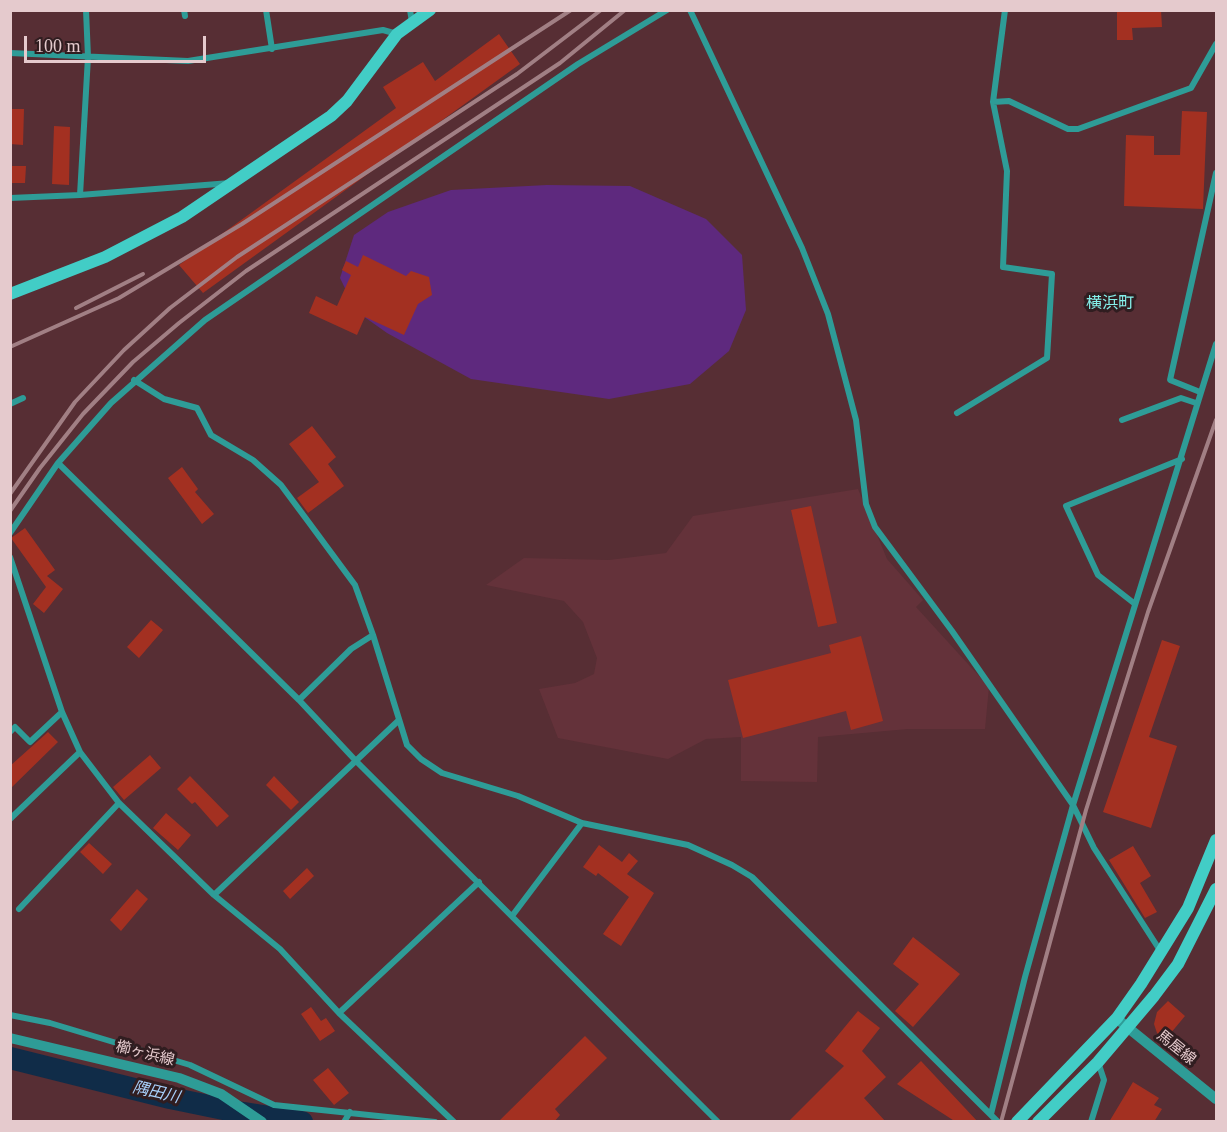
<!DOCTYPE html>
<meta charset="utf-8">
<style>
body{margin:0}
#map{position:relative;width:1227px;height:1132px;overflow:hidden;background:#572e34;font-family:"Times New Roman",serif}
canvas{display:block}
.frame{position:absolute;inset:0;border:12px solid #e5cacd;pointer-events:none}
.scale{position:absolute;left:24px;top:36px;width:182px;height:27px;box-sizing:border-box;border:3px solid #e5cacd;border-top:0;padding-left:8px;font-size:18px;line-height:21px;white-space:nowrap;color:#e5cacd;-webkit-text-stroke:4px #301d20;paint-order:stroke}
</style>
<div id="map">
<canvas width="1227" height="1132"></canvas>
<div class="frame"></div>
<div class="scale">100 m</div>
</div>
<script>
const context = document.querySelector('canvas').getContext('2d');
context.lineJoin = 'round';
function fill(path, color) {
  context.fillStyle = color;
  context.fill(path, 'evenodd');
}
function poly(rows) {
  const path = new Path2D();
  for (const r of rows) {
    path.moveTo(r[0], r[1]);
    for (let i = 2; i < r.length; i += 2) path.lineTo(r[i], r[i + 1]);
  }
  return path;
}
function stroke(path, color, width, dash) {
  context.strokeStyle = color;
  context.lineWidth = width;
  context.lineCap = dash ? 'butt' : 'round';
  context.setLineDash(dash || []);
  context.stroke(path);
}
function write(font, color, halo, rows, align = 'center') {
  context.font = font + ' "Times New Roman","Noto Sans JP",serif';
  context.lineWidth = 6;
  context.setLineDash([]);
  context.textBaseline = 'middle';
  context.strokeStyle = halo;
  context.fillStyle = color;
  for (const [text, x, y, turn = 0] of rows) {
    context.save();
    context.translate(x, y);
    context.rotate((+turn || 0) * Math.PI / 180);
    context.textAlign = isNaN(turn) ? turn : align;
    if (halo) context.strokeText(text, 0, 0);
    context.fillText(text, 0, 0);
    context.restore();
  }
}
fill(poly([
 [858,489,887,559,923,600,916,607,989,687,985,729,908,729,818,737,817,782,741,781,741,737,706,739,668,759,558,738,539,689,575,683,594,674,597,658,583,622,564,601,486,585,524,558,609,560,666,553,693,516]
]), '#64323a');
fill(poly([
 [547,185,630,186,706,219,742,255,746,310,729,351,690,384,609,399,471,379,387,333,356,311,340,278,354,235,388,212,451,190]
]), '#5e297e');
stroke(poly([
 [10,1058,170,1098,238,1112,302,1122]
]), '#102c48', 22);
fill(poly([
 [1117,10,1161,10,1162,27,1132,28,1133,40,1117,40],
 [499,34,520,64,203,293,179,265,396,108,383,87,423,62,435,81],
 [10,109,24,109,23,145,10,144],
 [1182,111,1207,112,1203,209,1124,206,1126,135,1154,136,1154,155,1180,155],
 [54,126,70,127,69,185,52,184],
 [10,166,26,166,25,183,10,183],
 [363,255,406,276,411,271,429,277,432,295,418,304,404,335,365,317,357,335,309,313,316,296,337,306,351,275,342,270,346,261,358,267],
 [312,426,336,457,328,464,344,486,308,513,297,498,319,482,289,444],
 [182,467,198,489,195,492,214,514,202,524,168,478],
 [811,506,837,623,818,627,791,510],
 [25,528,55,570,47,576,63,589,44,613,33,604,46,587,11,538],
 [151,620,163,630,139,658,127,647],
 [861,636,883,721,851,730,846,711,743,738,728,680,831,653,829,645],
 [1162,640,1180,646,1149,737,1177,746,1151,828,1103,812],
 [48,732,58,742,10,789,10,766],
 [150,755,161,768,124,800,113,787],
 [190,776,229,816,217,827,195,802,192,804,177,789],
 [274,776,299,802,291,810,266,785],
 [166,813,191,835,178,850,153,828],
 [89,843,112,864,103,874,80,852],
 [599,845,622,862,629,853,638,861,627,874,654,893,621,946,603,934,629,897,598,873,596,876,583,867],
 [1133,846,1151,876,1140,883,1157,912,1145,918,1109,860],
 [307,868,314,876,290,899,283,891],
 [137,889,148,899,121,931,110,920],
 [913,937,960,974,913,1027,895,1011,919,984,893,964],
 [1168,1001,1185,1016,1165,1040,1157,1033,1154,1024,1157,1012],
 [311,1007,321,1021,326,1018,335,1031,320,1041,301,1014],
 [858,1011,880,1028,862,1051,886,1077,864,1098,886,1122,788,1122,844,1066,825,1051],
 [585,1036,607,1058,555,1109,560,1115,554,1122,498,1122],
 [921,1061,978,1122,956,1122,897,1084],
 [328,1068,349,1093,334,1105,313,1080],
 [1133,1082,1159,1098,1154,1105,1162,1109,1154,1122,1109,1122]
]), '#a33021');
stroke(poly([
 [184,10,185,16],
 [266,10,272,49],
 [410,10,412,22],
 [690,10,802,248,828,314,856,420,866,504,875,527,952,631,1073,805,1094,848,1161,952],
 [1005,10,993,102,1009,101,1068,129,1078,129,1191,88,1216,44],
 [10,53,188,61,383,30,397,34],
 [80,195,88,57,86,10],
 [10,198,80,195,230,183],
 [134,380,164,399,197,408,211,435,253,460,281,485,310,524,355,585,373,635,407,745,421,759,442,773,518,796,582,823,688,845,732,865,752,877,998,1122],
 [1200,392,1170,380,1216,173],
 [10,404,23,398],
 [957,413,1047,358,1052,274,1003,267,1007,171,993,102],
 [1122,420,1181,398,1196,403],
 [58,463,299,700,356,761,718,1122],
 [10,533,58,463,111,403,205,320,578,64,667,10],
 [10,557,62,712,80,752,119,803,214,895,280,949,339,1013,454,1122],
 [1135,604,1098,575,1066,506,1182,459],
 [299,700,351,649,373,635],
 [10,732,15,727,30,742,62,712],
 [10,819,80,752],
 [214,895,399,720],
 [19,909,119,803],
 [512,916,582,823],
 [339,1013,479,882],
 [10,1015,50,1023,190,1065,274,1105,435,1122],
 [991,1114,1025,977,1073,805,1216,344],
 [344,1122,350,1112],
 [1091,1122,1104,1080,1098,1062]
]), '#2e9c97', 6);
stroke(poly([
 [1121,1022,1216,1099],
 [10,1038,179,1078,221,1094,262,1122]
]), '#2e9c97', 10);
stroke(poly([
 [10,294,105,257,182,217,331,116,347,101,397,34,430,10],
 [1017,1122,1117,1018,1141,984,1188,908,1216,840],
 [1038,1122,1098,1062,1154,996,1178,964,1216,889]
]), '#42cdc6', 12);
stroke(poly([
 [76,308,143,274],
 [10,347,119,298,242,224,571,10],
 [10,494,75,402,124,350,170,308,237,257,517,74,601,10],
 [10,511,40,468,83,414,133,362,179,323,246,271,560,63,625,10],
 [1001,1122,1086,810,1148,612,1216,420]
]), '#a17f84', 4);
write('15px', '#e5cacd', '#301d20', [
 ["馬屋線",1176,1048,39],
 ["櫛ヶ浜線",145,1054,14]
]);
write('16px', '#85f0ea', '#301d20', [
 ["横浜町",1110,304]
]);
write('italic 16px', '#a7cffa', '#301d20', [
 ["隅田川",156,1093,13]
]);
</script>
